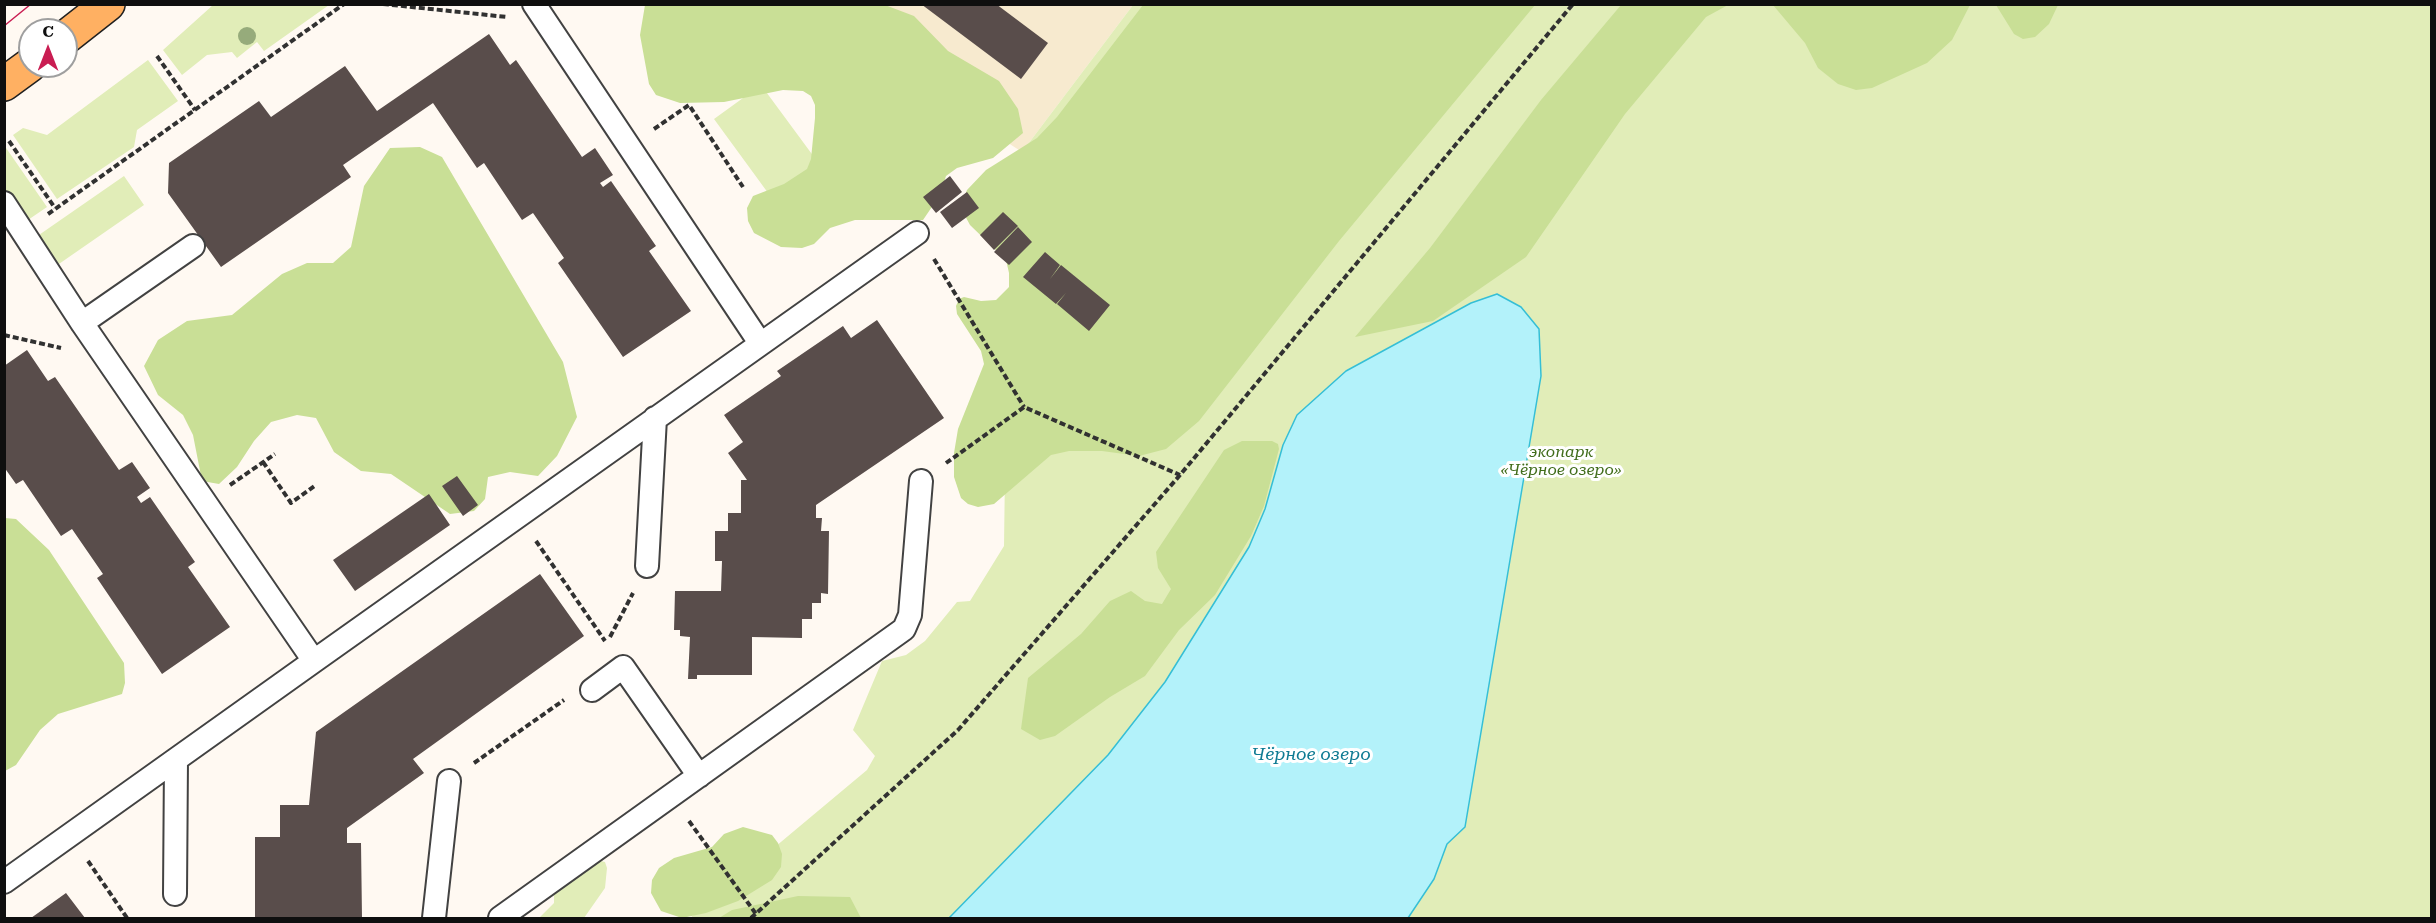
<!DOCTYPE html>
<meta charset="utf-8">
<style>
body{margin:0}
#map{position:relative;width:2436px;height:923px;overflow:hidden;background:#fff9f2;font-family:"Roboto Serif",serif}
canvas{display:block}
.frame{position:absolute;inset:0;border:6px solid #0f0f0f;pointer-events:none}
.north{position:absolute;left:18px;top:18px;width:60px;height:60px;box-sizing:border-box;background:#fff;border:2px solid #9f9f9f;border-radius:50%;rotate:0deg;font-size:16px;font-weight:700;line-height:24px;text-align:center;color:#0f0f0f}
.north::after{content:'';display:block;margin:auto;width:21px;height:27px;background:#c91d52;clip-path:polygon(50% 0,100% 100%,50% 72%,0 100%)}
</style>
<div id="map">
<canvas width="2436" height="923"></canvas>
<div class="frame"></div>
<div class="north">С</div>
</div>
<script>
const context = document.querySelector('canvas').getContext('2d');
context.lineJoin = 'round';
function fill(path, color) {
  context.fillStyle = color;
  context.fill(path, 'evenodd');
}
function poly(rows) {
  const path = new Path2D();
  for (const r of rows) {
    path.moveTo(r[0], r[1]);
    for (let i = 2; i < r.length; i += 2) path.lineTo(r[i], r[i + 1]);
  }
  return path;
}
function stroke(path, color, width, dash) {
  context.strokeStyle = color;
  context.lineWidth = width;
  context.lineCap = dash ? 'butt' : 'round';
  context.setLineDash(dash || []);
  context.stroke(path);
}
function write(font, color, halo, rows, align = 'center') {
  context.font = font + ' "Roboto Serif",serif';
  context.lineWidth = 6;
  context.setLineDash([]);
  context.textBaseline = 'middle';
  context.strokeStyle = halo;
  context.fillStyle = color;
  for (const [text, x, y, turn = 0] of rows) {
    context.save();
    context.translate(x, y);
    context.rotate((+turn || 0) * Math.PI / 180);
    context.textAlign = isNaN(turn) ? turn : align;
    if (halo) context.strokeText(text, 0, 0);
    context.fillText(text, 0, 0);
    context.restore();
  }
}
fill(poly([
 [797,5,1133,5,1022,152]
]), '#f7eacf');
fill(poly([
 [213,5,213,4,329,5,264,51,257,42,237,58,232,52,207,55,182,75,163,50],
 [1133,5,2431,5,2431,918,690,918,867,770,875,756,853,730,882,661,906,655,925,641,957,602,970,601,1004,546,1007,321,1022,152],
 [148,60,178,101,137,130,134,147,57,199,13,135,23,128,47,135],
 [761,85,845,199,798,234,714,119],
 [4,145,47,207,25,222,5,190],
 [124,176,144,205,56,266,36,237],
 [597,860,605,862,607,868,605,888,584,918,539,918,554,903,554,891]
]), '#e1edb8');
fill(poly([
 [645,5,885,5,914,16,948,51,999,81,1018,109,1023,133,993,158,957,168,946,176,940,195,923,220,855,220,830,228,814,244,802,248,781,247,754,233,748,221,747,208,753,196,784,184,807,169,811,159,815,118,815,105,811,96,803,91,783,90,724,102,680,103,656,95,649,84,640,35],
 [1143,5,1535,5,1339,241,1199,421,1166,449,1139,456,1102,451,1069,451,1051,455,994,504,978,507,968,504,961,498,954,477,954,453,958,429,984,364,981,351,957,314,956,306,959,299,964,297,981,301,996,300,1009,287,1009,273,1006,260,970,225,963,212,963,200,967,190,986,170,1037,138,1057,117],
 [1621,5,1728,5,1706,17,1625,114,1526,257,1433,321,1355,337,1430,248,1541,100],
 [1773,5,1970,5,1952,40,1927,63,1872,88,1856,90,1838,84,1818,68,1805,43],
 [1996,5,2058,5,2049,24,2035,37,2023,39,2014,34],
 [420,147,442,157,563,362,577,417,557,456,538,476,510,472,488,477,485,499,474,511,450,514,391,474,361,471,334,452,316,418,297,415,271,422,254,441,237,467,219,484,202,481,193,435,183,415,158,395,144,366,158,340,187,321,232,315,282,274,307,263,333,263,351,247,364,186,390,148],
 [1242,441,1272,441,1278,444,1279,449,1264,506,1251,536,1215,595,1179,630,1145,676,1110,697,1055,736,1040,740,1021,729,1028,678,1081,634,1110,601,1131,591,1145,601,1162,604,1171,589,1158,568,1156,552,1224,450],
 [5,518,16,519,49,550,124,663,125,683,122,694,58,714,40,730,16,765,5,771],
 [743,827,772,835,778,843,782,854,781,867,772,880,738,901,706,913,682,918,661,911,651,893,652,880,659,868,674,858,712,847,724,834],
 [798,896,850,897,861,918,719,918,732,910]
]), '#c9df96');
const water = poly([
 [1497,294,1521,307,1539,329,1541,376,1465,827,1447,844,1434,879,1408,918,949,918,1108,755,1165,682,1249,547,1265,509,1283,445,1297,415,1346,371,1471,303,1497,294]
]);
fill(water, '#b3f2fa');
stroke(water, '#35bfd6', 1.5);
fill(poly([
 [921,4,996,4,1048,43,1021,79],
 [489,34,510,65,516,60,582,157,595,148,613,175,600,183,603,187,611,181,656,246,649,251,691,311,623,357,558,263,564,258,533,213,522,220,484,163,477,168,433,103,343,165,351,177,221,267,168,193,169,163,259,101,271,117,345,66,377,111],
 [950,176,962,192,936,213,923,197],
 [967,192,979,208,952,228,940,212],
 [1003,212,1018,226,994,250,980,235],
 [1018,227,1032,242,1009,265,994,252],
 [1045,252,1060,265,1050,279,1061,265,1110,305,1089,331,1057,304,1066,293,1056,304,1023,277],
 [877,320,944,418,816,505,816,518,822,518,821,531,829,531,828,594,821,593,821,603,812,603,812,619,802,619,802,638,752,637,752,675,697,675,697,679,688,679,690,637,680,636,680,630,674,630,675,591,721,591,722,561,715,561,715,531,728,531,728,513,741,513,741,480,747,480,728,453,743,442,724,415,781,376,777,371,843,326,851,338],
 [27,350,48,381,55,377,119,470,132,462,150,488,137,497,141,503,150,497,195,562,188,567,230,627,162,674,97,578,103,574,72,529,61,536,23,480,16,484,4,467,4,366],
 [457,476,478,505,463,516,442,486],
 [429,494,450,525,355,591,333,560],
 [540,574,584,636,413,759,424,773,347,828,347,843,361,843,362,918,255,918,255,837,280,837,280,805,309,805,316,732],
 [66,893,85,918,31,918]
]), '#594d4b');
const lane = poly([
 [534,4,760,343],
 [4,203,82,323,314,661,917,233],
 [82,323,193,246],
 [647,566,655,418],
 [592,690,623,667,699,776],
 [4,882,314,661],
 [175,894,176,760],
 [434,918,449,781],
 [500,918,904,629,910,615,921,481]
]);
const primary = poly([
 [66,37,108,4],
 [4,84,30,65]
]);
stroke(lane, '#424242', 26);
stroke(primary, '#202020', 36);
stroke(poly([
 [383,4,507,17],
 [157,56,195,110],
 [654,129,689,105,743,187],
 [9,141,55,208],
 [48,214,344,4],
 [934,259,1024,407],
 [4,335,61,348],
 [263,462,291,503,316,485],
 [946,463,1024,407,1180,475],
 [230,485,275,454],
 [536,541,605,641],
 [610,637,633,593],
 [474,763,564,700],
 [689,821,756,914],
 [88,861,127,918],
 [751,918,958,730,1180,475,1573,4]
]), '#313131', 4, [6, 3]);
stroke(lane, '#fff', 22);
stroke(primary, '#ffb062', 33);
stroke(poly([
 [4,26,31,4]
]), '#c91d52', 1.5);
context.fillStyle = '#96ab7b';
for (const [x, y] of [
 [247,36]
]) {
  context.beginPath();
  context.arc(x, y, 9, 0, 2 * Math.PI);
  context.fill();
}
write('italic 16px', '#406c1a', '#fff', [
 ["экопарк",1561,452],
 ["«Чёрное озеро»",1561,470]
]);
write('italic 18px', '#0f7b93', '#fff', [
 ["Чёрное озеро",1311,755]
]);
</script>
